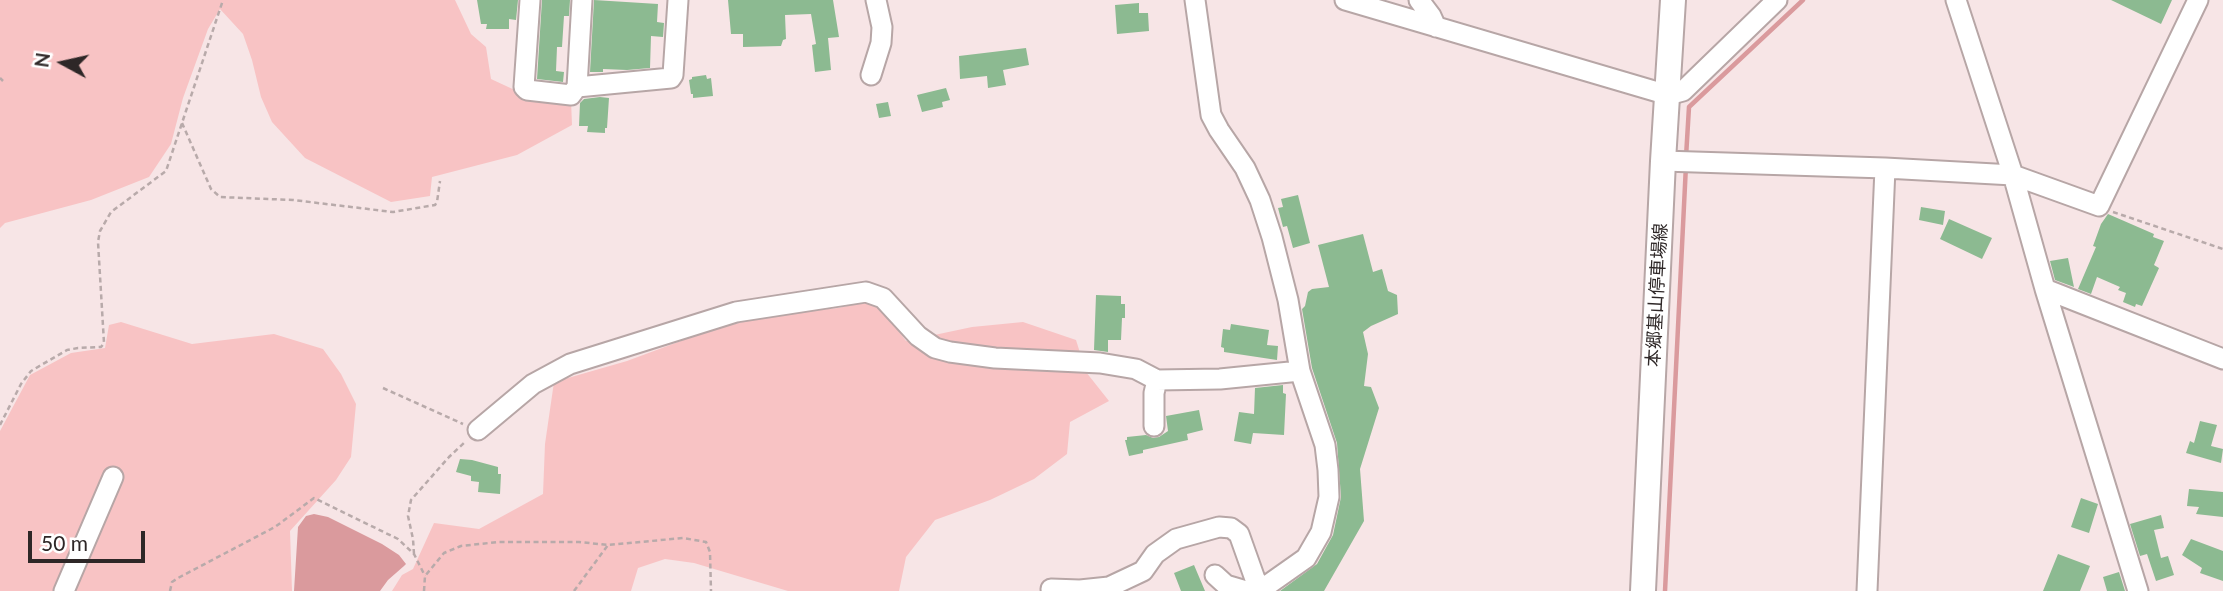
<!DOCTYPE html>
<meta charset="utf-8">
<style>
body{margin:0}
#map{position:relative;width:2223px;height:591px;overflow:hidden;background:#f7e5e6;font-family:Lato,sans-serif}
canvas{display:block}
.north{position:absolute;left:28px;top:28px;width:70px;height:70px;-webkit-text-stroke:5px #fff;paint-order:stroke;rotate:278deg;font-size:19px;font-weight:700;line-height:28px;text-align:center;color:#2e2727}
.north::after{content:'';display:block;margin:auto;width:24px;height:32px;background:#2e2727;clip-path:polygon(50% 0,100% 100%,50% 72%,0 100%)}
.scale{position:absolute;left:28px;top:531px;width:117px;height:32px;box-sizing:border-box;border:4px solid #2e2727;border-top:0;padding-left:9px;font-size:21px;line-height:24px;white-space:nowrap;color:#2e2727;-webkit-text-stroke:5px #fff;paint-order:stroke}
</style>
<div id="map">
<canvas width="2223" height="591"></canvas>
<div class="north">N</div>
<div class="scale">50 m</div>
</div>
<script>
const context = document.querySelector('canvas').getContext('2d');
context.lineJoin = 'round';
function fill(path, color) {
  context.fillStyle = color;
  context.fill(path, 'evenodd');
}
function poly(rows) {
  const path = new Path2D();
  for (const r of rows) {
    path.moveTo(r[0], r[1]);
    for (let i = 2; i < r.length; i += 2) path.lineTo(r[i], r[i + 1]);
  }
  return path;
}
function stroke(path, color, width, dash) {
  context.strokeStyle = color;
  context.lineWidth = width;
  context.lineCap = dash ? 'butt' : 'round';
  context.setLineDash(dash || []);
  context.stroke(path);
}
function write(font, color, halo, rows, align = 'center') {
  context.font = font + ' Lato,"Noto Sans JP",sans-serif';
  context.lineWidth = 5;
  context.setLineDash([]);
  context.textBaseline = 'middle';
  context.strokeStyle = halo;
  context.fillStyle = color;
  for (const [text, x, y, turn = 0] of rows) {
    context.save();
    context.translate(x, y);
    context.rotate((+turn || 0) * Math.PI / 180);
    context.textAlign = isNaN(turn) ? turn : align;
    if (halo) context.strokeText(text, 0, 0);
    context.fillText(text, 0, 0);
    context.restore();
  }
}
fill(poly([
 [0,0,455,0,471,34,486,47,491,79,519,92,571,100,572,125,517,155,432,177,430,196,391,202,305,158,272,122,261,97,252,60,243,34,220,9,208,29,183,98,171,144,149,177,91,200,5,223,0,228],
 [869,301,886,314,906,341,972,327,1023,322,1076,340,1086,372,1109,401,1070,422,1067,454,1034,479,990,500,935,520,906,557,899,591,788,591,694,563,665,559,638,568,631,591,392,591,402,575,413,569,434,523,479,529,543,494,545,444,554,382,627,361,705,332,769,315,838,308],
 [121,322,192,344,274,334,323,349,341,374,356,404,351,457,336,480,290,531,292,591,0,591,0,431,30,375,71,353,105,348,109,325]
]), '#f8c3c4');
fill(poly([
 [314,514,328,517,382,544,399,555,406,564,404,566,388,580,380,591,294,591,298,527,306,516]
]), '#da9a9d');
stroke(poly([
 [1686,157,1689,107,1803,0],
 [1665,591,1686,165]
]), '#da9a9d', 4.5);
fill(poly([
 [477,0,518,0,516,20,509,19,509,29,486,29,487,24,481,24],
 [542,0,570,0,569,16,564,16,562,47,557,47,556,71,564,72,563,82,537,79],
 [594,0,658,4,657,22,664,23,663,37,651,36,650,68,627,70,603,69,603,72,590,72],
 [728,0,833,0,839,37,828,38,831,70,815,72,812,45,816,44,811,14,785,15,786,39,783,40,781,46,743,47,743,34,731,34],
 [2111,0,2172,0,2161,24],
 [1139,3,1139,13,1148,13,1149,31,1117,34,1115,5],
 [1026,48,1029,65,1003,70,1006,85,988,88,987,76,960,79,959,56],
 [706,75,707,79,711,78,713,96,693,98,693,94,691,94,689,80,692,79,692,77],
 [946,88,950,100,942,102,943,107,922,112,917,95],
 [600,97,609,98,607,128,605,128,605,133,587,132,588,126,579,126,580,103,584,99],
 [888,102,891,116,879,118,876,104],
 [1298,195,1310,243,1293,248,1287,226,1283,227,1278,208,1283,207,1281,199],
 [1921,207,1945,211,1943,225,1919,220],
 [2108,214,2154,234,2153,237,2164,241,2154,265,2159,268,2142,306,2136,304,2135,307,2123,302,2126,293,2118,290,2120,287,2097,277,2091,294,2078,289,2096,247,2093,246,2101,224],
 [1949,219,1992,238,1982,259,1940,239],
 [1363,234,1373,272,1382,269,1388,291,1397,295,1398,314,1371,326,1363,332,1368,354,1364,386,1371,387,1379,408,1360,469,1364,521,1324,591,1280,591,1317,564,1333,535,1341,497,1337,443,1312,368,1302,309,1305,306,1308,292,1312,289,1329,287,1318,245],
 [2068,258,2074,287,2055,280,2050,261],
 [1096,295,1121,296,1121,304,1125,304,1125,318,1122,318,1121,340,1108,340,1108,352,1094,350],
 [1231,324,1269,330,1267,345,1278,346,1277,360,1224,352,1224,348,1221,347,1223,329,1230,330],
 [1283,385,1283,393,1286,394,1284,435,1253,433,1251,444,1234,441,1239,412,1254,414,1255,388],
 [1199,410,1203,430,1187,434,1188,440,1143,450,1143,453,1129,456,1125,440,1127,440,1127,437,1146,435,1153,438,1159,437,1168,431,1166,416],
 [2200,421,2217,425,2211,446,2223,449,2221,463,2186,453,2190,441,2194,443],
 [460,459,472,460,498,467,498,474,501,474,500,494,478,492,479,482,471,481,471,476,456,472],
 [2189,489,2223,492,2223,517,2196,514,2199,507,2187,506],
 [2081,498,2098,504,2089,533,2071,527],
 [2161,515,2164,528,2154,530,2161,558,2168,556,2174,575,2156,581,2147,554,2140,556,2130,524],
 [2191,539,2223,551,2223,581,2200,573,2202,568,2182,555],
 [2058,554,2090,566,2080,591,2043,591],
 [1194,565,1205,591,1181,591,1174,573],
 [2119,572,2125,591,2107,591,2103,577]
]), '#8cba91');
const minor = poly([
 [530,0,524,87,527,90,571,95,577,87,671,78,673,75,678,0],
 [1195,0,1211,115,1219,130,1245,168,1260,200,1272,237,1288,300,1300,371,1325,445,1328,470,1329,497,1321,532,1306,558,1262,589,1264,591],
 [1345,0,1668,95,1683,91,1777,0],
 [1419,0,1431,16,1436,27],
 [1956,0,2013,175,2045,289,2138,591],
 [871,75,881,43,882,27,876,0],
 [577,87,582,0],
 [1663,161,1885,168,2013,175,2099,206,2198,0],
 [2045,289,2223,359],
 [1154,426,1154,393,1157,380],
 [478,430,533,384,570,364,736,312,866,292,883,298,918,336,935,348,950,352,995,358,1100,363,1136,369,1157,380,1220,379,1300,371],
 [1215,575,1226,585,1243,590],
 [1051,589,1080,590,1109,587,1143,571,1155,554,1176,539,1219,527,1231,528,1239,534,1255,579,1262,589],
 [64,591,113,477],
 [1867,591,1885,168]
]);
const major = poly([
 [1643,591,1663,161,1673,0]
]);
stroke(minor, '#b7a6a6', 23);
stroke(major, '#b7a6a6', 28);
stroke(poly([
 [0,78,3,81],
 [182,123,211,189,220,197,293,200,393,212,435,205,437,202,440,181],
 [2113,212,2223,249],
 [383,388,463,424],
 [0,425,21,384,31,371,67,350,78,348,101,347,104,343,98,242,100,231,111,212,166,171,223,0],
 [414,554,413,539,408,516,411,500,449,457,466,441],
 [170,591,172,582,178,578,275,527,314,498,398,539,414,554,425,576],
 [424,591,425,576,444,553,461,546,498,542,579,542,608,545,683,538,706,542,710,552,711,591],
 [574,591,608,545]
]), '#b8aaaa', 2.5, [5, 3.5]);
stroke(minor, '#fff', 19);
stroke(major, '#fff', 24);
write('18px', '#2e2727', '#fff', [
 ["本郷基山停車場線",1657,295,-87]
]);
</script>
